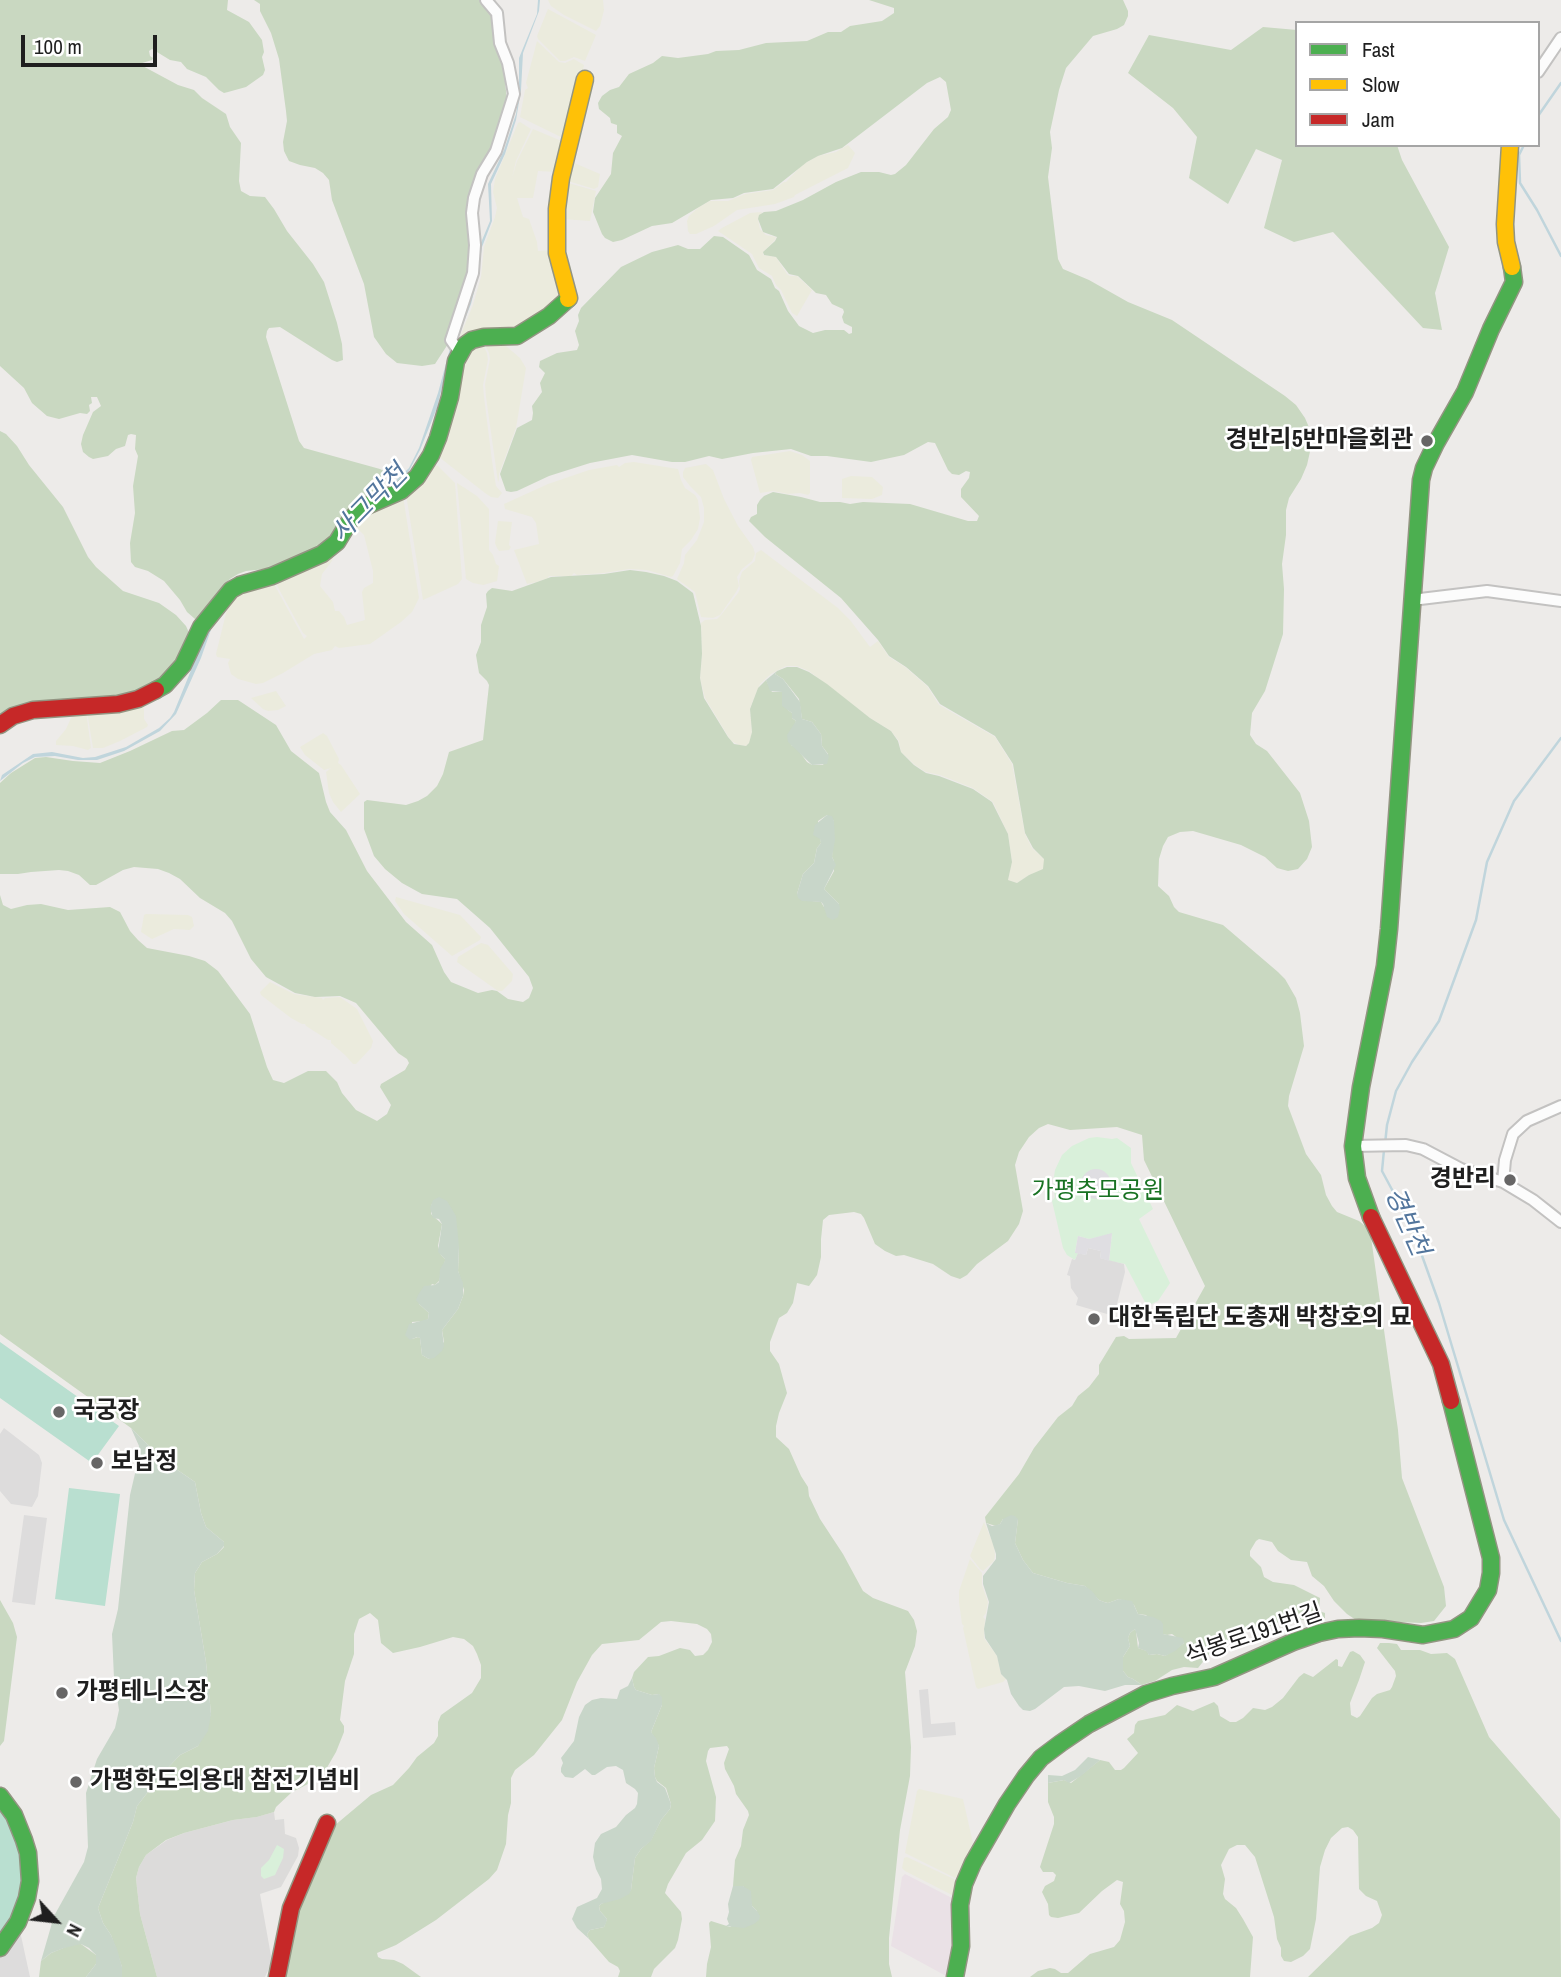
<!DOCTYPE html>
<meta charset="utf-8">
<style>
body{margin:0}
#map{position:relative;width:1561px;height:1977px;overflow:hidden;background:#edebe9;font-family:"Archivo Narrow",sans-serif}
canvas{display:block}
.legend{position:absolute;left:1295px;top:21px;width:245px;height:126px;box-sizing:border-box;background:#fff;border:2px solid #a5a5a5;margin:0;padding:9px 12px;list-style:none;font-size:21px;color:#1f1f1f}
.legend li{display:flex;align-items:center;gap:14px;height:35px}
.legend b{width:35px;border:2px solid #a5a5a5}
.north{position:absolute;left:21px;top:1886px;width:70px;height:70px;-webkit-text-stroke:5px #fff;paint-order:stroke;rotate:117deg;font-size:19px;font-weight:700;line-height:28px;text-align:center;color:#1f1f1f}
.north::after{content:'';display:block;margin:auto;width:24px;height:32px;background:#1f1f1f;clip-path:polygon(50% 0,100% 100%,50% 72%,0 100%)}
.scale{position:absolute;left:21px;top:35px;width:136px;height:32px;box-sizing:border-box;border:4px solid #1f1f1f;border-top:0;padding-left:9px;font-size:21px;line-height:24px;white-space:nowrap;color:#1f1f1f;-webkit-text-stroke:5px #fff;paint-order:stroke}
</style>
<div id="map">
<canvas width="1561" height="1977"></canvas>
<ul class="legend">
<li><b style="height:9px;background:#4caf50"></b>Fast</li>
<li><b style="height:9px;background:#ffc107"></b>Slow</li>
<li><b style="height:9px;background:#c62828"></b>Jam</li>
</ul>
<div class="north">N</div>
<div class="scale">100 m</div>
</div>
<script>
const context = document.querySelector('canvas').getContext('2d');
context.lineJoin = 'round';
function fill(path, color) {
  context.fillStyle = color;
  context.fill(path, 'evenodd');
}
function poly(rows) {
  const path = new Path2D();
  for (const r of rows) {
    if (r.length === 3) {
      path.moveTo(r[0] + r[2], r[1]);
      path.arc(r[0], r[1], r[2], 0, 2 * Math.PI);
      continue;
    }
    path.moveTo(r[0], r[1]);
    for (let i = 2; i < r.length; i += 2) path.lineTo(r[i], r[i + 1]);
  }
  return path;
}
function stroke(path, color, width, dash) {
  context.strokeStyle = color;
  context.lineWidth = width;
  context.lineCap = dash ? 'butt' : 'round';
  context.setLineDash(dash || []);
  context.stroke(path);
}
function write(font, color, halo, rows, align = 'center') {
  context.font = font + ' "Archivo Narrow","Noto Sans KR",sans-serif';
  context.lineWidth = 5;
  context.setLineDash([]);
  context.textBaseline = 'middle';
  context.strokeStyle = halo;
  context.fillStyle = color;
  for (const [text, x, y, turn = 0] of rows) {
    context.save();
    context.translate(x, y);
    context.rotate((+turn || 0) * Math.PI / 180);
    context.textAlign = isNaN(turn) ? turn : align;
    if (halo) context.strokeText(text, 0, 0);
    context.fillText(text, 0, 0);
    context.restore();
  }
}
fill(poly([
 [274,1812,275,1820,284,1819,285,1834,296,1838,299,1848,298,1856,281,1887,260,1894,271,1956,270,1966,265,1977,157,1977,140,1914,137,1888,136,1878,139,1867,146,1855,167,1840,184,1833,233,1820,257,1817]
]), '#dcdbda');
fill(poly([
 [905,1874,952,1898,956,1947,948,1977,891,1946,902,1877]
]), '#eae1e6');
fill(poly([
 [548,0,603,0,604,10,600,26,596,31,564,15,551,6],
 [548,9,596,35,585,61,574,57,565,61,560,61,538,39,537,36],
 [537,41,559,62,565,63,574,59,584,65,578,92,565,139,520,117,525,90,528,88,526,83],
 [520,122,531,129,516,161,512,178,517,161,533,129,564,142,557,172,538,171,533,198,517,198,523,217,529,219,537,242,538,251,552,250,562,287,559,300,518,333,458,341,473,305,481,277,484,247,495,217,497,208,493,192,495,179,518,123],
 [848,145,855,153,848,168,795,195,794,197,775,204,737,210,714,226,696,234,690,234,688,231,687,221,689,216,699,207,710,201,728,201,745,194,773,190,784,182,786,182,800,167,807,162,818,156,836,152],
 [572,162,600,174,598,187,594,189,568,181],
 [568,183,596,191,590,221,563,219],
 [762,212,758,219,760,229,766,235,776,237,775,240,764,251,763,255,776,257,787,274,790,276,797,276,812,290,797,316,792,313,781,290,776,285,772,276,759,268,752,254,718,231,722,228,750,213],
 [486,344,506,346,520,358,526,368,516,428,499,474,499,480,498,482,486,397,485,384,490,359,489,353,485,345],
 [483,345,487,353,488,360,483,385,484,397,492,461,496,486,502,493,498,498,491,497,485,493,439,457,456,381,470,348],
 [790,451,802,455,810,461,810,493,808,495,800,493,788,494,773,491,760,493,751,460,752,457],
 [634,462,678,469,681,480,685,488,695,495,698,500,700,518,698,529,691,540,682,549,680,563,673,576,671,577,647,570,629,569,604,573,577,575,574,573,571,576,549,576,548,578,537,582,527,584,514,550,539,544,536,523,532,517,505,509,504,504,548,484,589,470,617,465,619,467,625,463],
 [706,464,713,470,724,499,738,526,753,547,755,554,752,561,742,569,737,577,739,586,736,592,720,615,713,618,701,617,695,592,677,579,684,563,685,555,697,540,704,522,704,508,701,497,690,486,683,477,683,472,685,468],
 [433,465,438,466,455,483,462,579,458,584,423,600,406,494],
 [851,476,872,477,883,487,882,495,872,499,842,498,842,479],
 [457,483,477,496,489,509,489,550,493,555,496,564,499,566,497,581,483,585,473,583,466,579],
 [403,496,419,598,412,612,401,622,370,644,339,648,335,646,332,650,314,654,283,673,263,683,256,684,238,679,231,674,228,663,230,659,217,657,216,654,229,601,234,594,273,582,304,639,307,636,303,633,275,582,330,555,333,558,332,561,322,574,320,586,333,602,335,611,339,611,344,617,347,625,365,620,362,592,364,588,373,583,373,571,364,535,355,526,358,517],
 [498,521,512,522,509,545,511,547,509,550,499,551,497,548,495,543],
 [761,550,838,608,850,620,870,647,878,641,889,657,905,667,927,686,939,705,995,737,1012,764,1025,834,1032,848,1044,859,1044,869,1029,875,1017,883,1008,880,1012,862,1008,834,993,802,973,788,940,775,926,772,915,765,901,752,899,741,891,731,870,718,809,671,797,666,786,666,771,674,760,684,750,708,752,732,749,743,746,746,739,745,731,741,705,698,700,678,702,654,701,623,705,620,717,619,721,615,738,593,740,589,739,581,742,572,755,561,756,553],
 [276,691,286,706,278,710,268,711,263,709,251,698],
 [144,700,144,719,148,725,147,727,120,741,103,748,93,748,87,712],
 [79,711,86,711,91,748,88,750,73,746,56,745,56,741,66,729,71,718],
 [323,733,327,736,339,759,338,763,341,765,360,794,341,812,333,802,329,793,326,772,331,768,324,770,305,755,300,747],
 [396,897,460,915,481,937,480,940,452,956,404,914,395,901],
 [146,914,188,915,192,917,194,926,190,930,174,929,152,939,141,932,144,915],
 [481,943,488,945,513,974,512,981,502,991,498,991,457,962,458,957],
 [270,982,294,994,322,998,323,1000,325,998,340,997,357,1009,373,1041,371,1048,356,1064,353,1064,345,1055,331,1043,331,1040,328,1040,306,1026,305,1024,302,1024,291,1018,261,995,260,992],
 [984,1522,994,1546,995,1555,994,1561,983,1571,980,1569,970,1556],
 [970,1559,982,1573,982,1585,988,1602,986,1613,983,1617,985,1619,984,1638,997,1656,1001,1674,1006,1679,1003,1682,978,1689,976,1687,963,1628,964,1626,962,1624,959,1602,959,1591],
 [919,1789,963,1799,973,1843,958,1875,955,1878,905,1853,917,1791],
 [907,1857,954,1879,955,1883,952,1895,905,1871,902,1868,904,1858]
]), '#ebebdd');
fill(poly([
 [0,0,228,0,227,10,249,22,262,40,264,52,262,57,265,70,263,75,246,87,228,92,224,93,219,90,206,77,187,69,181,62,170,60,152,49,149,51,150,56,153,58,152,60,139,64,178,85,194,90,202,98,226,114,230,127,241,143,239,181,241,191,250,196,265,197,274,209,287,231,313,264,324,282,337,323,342,344,343,360,337,362,332,360,280,327,269,328,267,331,266,337,299,441,304,448,380,469,384,471,386,480,382,490,373,495,326,545,265,569,246,571,238,574,230,579,223,586,200,618,195,619,187,612,180,600,164,581,148,571,135,567,131,562,130,543,135,513,133,486,138,456,135,449,136,435,131,434,128,435,125,446,116,449,108,456,93,459,89,457,83,452,81,444,83,435,93,412,101,406,97,397,91,397,92,403,89,405,90,411,87,414,80,413,59,419,47,416,32,403,24,388,0,366],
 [254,0,483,0,493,10,503,63,507,100,499,136,480,172,472,232,471,270,448,344,435,364,422,366,397,363,386,354,374,337,364,284,332,200,329,180,323,173,315,168,300,165,289,161,284,151,283,142,287,121,286,111,279,59,271,33,260,11,260,4],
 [869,0,1123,0,1128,11,1128,16,1124,25,1117,29,1093,36,1066,68,1059,90,1050,132,1052,148,1048,177,1058,259,1063,269,1089,280,1128,302,1172,320,1285,396,1296,405,1305,418,1311,432,1311,447,1307,465,1301,479,1289,498,1286,510,1286,535,1282,564,1284,589,1283,634,1265,691,1252,713,1250,735,1256,744,1267,751,1300,793,1309,821,1312,847,1307,859,1298,869,1288,871,1277,868,1265,857,1241,845,1193,831,1180,832,1168,837,1163,846,1159,859,1158,886,1169,896,1174,907,1179,912,1223,925,1278,972,1285,979,1296,998,1300,1013,1304,1046,1289,1096,1288,1106,1306,1154,1321,1175,1326,1195,1332,1206,1337,1212,1359,1221,1370,1230,1398,1430,1402,1478,1444,1587,1446,1606,1434,1621,1421,1623,1356,1620,1347,1614,1334,1601,1324,1586,1312,1576,1307,1562,1291,1560,1278,1551,1272,1542,1259,1539,1256,1541,1250,1551,1250,1556,1261,1567,1264,1577,1273,1582,1294,1585,1320,1598,1319,1611,1325,1613,1325,1618,1308,1621,1298,1619,1290,1614,1288,1618,1266,1628,1256,1628,1232,1638,1220,1648,1210,1653,1198,1668,1184,1667,1172,1670,1155,1681,1142,1685,1133,1679,1128,1677,1123,1671,1123,1657,1130,1646,1128,1638,1130,1633,1135,1629,1136,1631,1138,1648,1147,1651,1149,1655,1157,1654,1165,1656,1184,1643,1172,1634,1167,1635,1163,1634,1146,1615,1138,1614,1134,1605,1119,1599,1108,1603,1104,1602,1099,1600,1085,1586,1067,1583,1033,1573,1023,1560,1015,1543,1018,1519,1003,1519,1000,1524,996,1526,986,1523,985,1517,1019,1474,1034,1448,1058,1417,1072,1406,1078,1396,1089,1387,1099,1374,1099,1365,1116,1337,1124,1336,1129,1339,1176,1338,1205,1286,1144,1160,1142,1135,1117,1127,1070,1130,1048,1124,1039,1128,1029,1137,1019,1152,1015,1165,1023,1211,1019,1224,1008,1241,977,1264,967,1275,960,1279,951,1276,933,1264,904,1255,896,1256,885,1251,875,1244,864,1218,861,1214,854,1212,829,1215,823,1220,821,1239,821,1257,817,1275,809,1286,797,1283,793,1303,787,1313,779,1318,770,1342,770,1351,779,1364,787,1393,779,1413,776,1426,776,1437,789,1449,801,1476,808,1487,809,1496,820,1519,843,1554,863,1591,873,1598,908,1611,914,1620,917,1631,915,1646,905,1672,911,1747,910,1776,900,1830,889,1938,889,1964,892,1977,706,1977,707,1964,711,1947,709,1923,711,1921,730,1927,757,1911,752,1906,743,1886,733,1886,735,1860,741,1846,743,1830,749,1815,748,1811,736,1794,734,1786,725,1769,724,1763,729,1749,727,1746,710,1748,708,1751,706,1761,716,1797,715,1821,702,1840,686,1853,668,1884,665,1893,681,1912,682,1919,678,1940,675,1948,654,1969,651,1977,618,1977,620,1971,618,1967,609,1962,589,1939,587,1934,590,1930,604,1927,607,1919,600,1911,599,1906,601,1904,631,1890,635,1858,641,1849,651,1840,661,1820,670,1809,671,1804,666,1788,657,1781,655,1777,654,1768,659,1746,651,1732,662,1705,659,1694,652,1695,636,1690,634,1687,632,1678,634,1672,648,1657,659,1656,680,1648,690,1650,695,1656,703,1655,708,1650,712,1642,711,1634,707,1629,697,1624,671,1621,661,1622,639,1640,602,1644,592,1655,577,1682,562,1720,534,1755,515,1770,511,1778,511,1803,508,1815,506,1844,497,1870,489,1879,436,1920,396,1945,377,1953,378,1957,382,1959,394,1960,403,1964,421,1977,284,1977,296,1909,334,1826,371,1795,393,1785,409,1768,417,1757,434,1743,438,1736,438,1722,441,1715,472,1693,481,1678,481,1665,477,1654,473,1646,464,1639,453,1637,420,1647,393,1653,381,1643,378,1620,370,1613,359,1619,354,1634,354,1654,345,1681,340,1720,344,1726,344,1732,336,1752,325,1771,308,1784,292,1792,276,1807,274,1812,257,1817,233,1820,184,1833,166,1840,146,1855,139,1867,136,1878,137,1888,140,1914,157,1977,122,1977,122,1967,111,1935,103,1923,98,1908,133,1822,137,1806,162,1774,180,1755,198,1746,211,1714,206,1662,194,1590,195,1573,202,1562,217,1554,224,1547,224,1542,206,1527,201,1513,195,1482,163,1460,131,1428,0,1334,0,895,3,905,11,909,27,905,41,904,68,910,110,907,120,912,130,931,138,940,147,948,189,956,205,961,218,971,250,1014,267,1067,273,1080,284,1083,308,1071,326,1071,337,1082,342,1093,356,1110,377,1121,387,1114,391,1105,380,1087,381,1084,405,1070,409,1063,407,1059,398,1053,356,1003,340,996,315,997,295,993,266,977,251,959,232,921,225,913,200,898,180,879,169,873,158,869,134,867,123,870,96,885,90,885,79,875,68,871,59,870,31,872,18,874,0,874,0,783,11,773,35,758,46,757,73,761,100,763,130,751,172,731,184,730,207,713,221,700,238,700,276,725,291,751,319,773,326,802,330,812,346,830,367,871,406,922,432,945,444,972,451,982,478,993,492,990,497,991,508,999,523,1002,529,998,533,988,529,977,490,928,457,899,422,894,402,883,385,869,374,856,364,829,364,802,367,800,406,805,418,801,427,796,437,786,443,774,449,752,483,740,489,685,487,681,479,673,476,655,481,642,481,625,487,607,486,594,488,591,492,588,512,591,551,577,604,574,630,570,646,572,664,576,677,581,693,593,701,626,702,654,700,678,704,698,728,737,734,744,746,746,749,743,752,732,750,709,758,688,766,680,772,692,782,692,788,710,792,713,792,718,796,721,791,745,796,747,807,762,812,765,823,765,828,754,822,746,821,734,812,722,802,719,799,699,783,679,775,674,777,671,787,667,797,667,809,672,827,684,870,718,891,731,898,741,901,752,914,765,926,773,939,776,973,789,992,802,1008,834,1012,862,1008,880,1017,883,1029,875,1043,869,1044,859,1033,848,1025,833,1013,764,995,736,940,704,928,686,906,667,889,656,878,640,841,598,765,537,749,521,751,517,757,514,757,505,760,500,764,496,773,492,801,497,820,502,840,502,850,504,863,502,910,504,968,521,977,521,979,516,961,497,961,489,969,478,970,472,966,471,959,475,952,474,948,470,935,443,928,442,904,455,871,462,827,456,811,456,791,449,753,453,722,459,709,456,685,462,672,462,632,455,590,463,549,476,517,491,511,492,506,491,500,474,517,428,532,420,533,413,532,406,542,392,540,383,545,373,539,367,540,361,557,353,577,350,579,345,575,331,579,321,578,315,581,308,621,267,652,252,678,245,688,249,700,249,714,236,723,237,749,255,757,270,771,279,775,288,779,291,788,311,799,326,813,333,825,330,844,330,849,334,852,333,852,327,844,323,842,317,844,312,843,309,832,304,826,295,816,293,798,276,789,274,776,257,764,255,763,252,775,241,777,237,763,232,758,219,759,215,764,212,776,211,803,200,836,182,861,172,879,172,891,175,895,174,906,165,934,129,948,117,951,110,946,82,940,77,927,83,842,148,818,156,807,162,773,189,744,193,733,198,711,200,672,223,652,226,622,240,613,242,605,238,602,234,593,212,595,198,611,174,613,153,622,136,617,133,617,125,611,123,610,118,599,109,598,103,602,96,610,90,619,87,629,74,653,63,662,56,678,58,708,54,716,51,739,50,766,43,807,41,828,32,841,32,850,26,882,21,894,13,894,8],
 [827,815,834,821,832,857,834,861,834,871,824,889,839,904,824,907,821,902,812,901,797,894,803,874,814,863,817,848,821,843,818,821],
 [431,1204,459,1247,458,1271,464,1290,463,1296,458,1309,442,1330,444,1342,429,1359,422,1355,420,1338,418,1337,412,1339,412,1322,425,1321,428,1319,429,1313,419,1304,432,1284,435,1285,439,1281,445,1261,445,1259,441,1255,438,1246,442,1224,431,1214],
 [1263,27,1297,30,1297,145,1397,145,1402,160,1449,247,1435,293,1442,330,1423,328,1333,232,1294,242,1264,228,1282,160,1256,149,1228,204,1189,178,1197,137,1173,108,1128,73,1149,35,1231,50],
 [0,431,6,434,17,446,29,465,63,507,88,557,96,567,123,591,159,603,176,615,186,626,190,635,186,654,149,691,0,720],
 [0,1600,13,1623,17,1637,4,1741,0,1746],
 [1389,1643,1397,1644,1401,1650,1420,1650,1431,1654,1447,1653,1455,1659,1489,1737,1560,1819,1561,1977,1308,1977,1350,1936,1372,1928,1379,1923,1382,1915,1377,1901,1366,1896,1359,1889,1358,1837,1353,1830,1348,1827,1342,1828,1331,1838,1325,1850,1320,1867,1316,1919,1310,1949,1303,1956,1291,1962,1284,1961,1281,1956,1281,1948,1277,1939,1274,1917,1255,1857,1245,1845,1237,1845,1229,1849,1221,1865,1225,1879,1223,1894,1225,1899,1236,1908,1243,1919,1253,1937,1250,1977,1030,1977,1038,1971,1050,1968,1055,1969,1061,1973,1068,1973,1090,1954,1114,1947,1120,1940,1125,1922,1124,1911,1120,1904,1123,1882,1117,1880,1102,1891,1079,1913,1058,1918,1051,1917,1049,1915,1048,1904,1042,1892,1045,1886,1054,1881,1056,1875,1053,1872,1043,1872,1040,1867,1054,1824,1054,1817,1048,1802,1048,1783,1064,1780,1071,1783,1100,1760,1109,1762,1115,1770,1121,1770,1124,1768,1138,1753,1127,1739,1134,1733,1135,1725,1138,1721,1165,1715,1177,1705,1193,1711,1214,1702,1218,1706,1220,1716,1230,1722,1236,1722,1243,1718,1253,1708,1265,1710,1272,1707,1283,1698,1299,1677,1304,1673,1313,1677,1336,1659,1338,1660,1338,1666,1342,1667,1350,1652,1353,1651,1360,1655,1365,1662,1359,1680,1350,1703,1351,1715,1357,1718,1360,1716,1372,1698,1377,1694,1390,1690,1392,1687,1396,1676,1395,1671,1377,1648,1380,1643],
 [73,1944,81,1944,96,1955,96,1964,86,1977,39,1977,41,1961,51,1953]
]), '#c9d8c1');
fill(poly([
 [777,671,775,674,783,679,800,702,802,719,812,722,821,734,822,746,829,756,827,764,812,765,788,742,787,735,796,721,792,718,792,713,782,706,782,692,770,691,766,680],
 [827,815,832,816,834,821,835,840,832,857,836,865,824,889,839,904,840,908,838,917,833,920,827,917,823,904,821,902,802,901,798,898,797,894,803,874,814,863,817,848,821,843,820,839,813,835,815,825],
 [439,1197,447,1201,456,1216,459,1247,458,1271,463,1283,463,1296,458,1309,442,1330,444,1346,442,1351,434,1358,429,1359,422,1355,420,1338,417,1337,410,1340,405,1335,409,1324,428,1319,429,1313,419,1304,416,1300,418,1295,424,1286,435,1285,439,1282,440,1269,445,1261,445,1259,438,1252,442,1224,439,1219,433,1218,430,1208,433,1200],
 [131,1428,163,1460,195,1482,201,1513,206,1527,224,1542,224,1546,217,1554,202,1562,195,1573,194,1590,206,1662,211,1714,208,1731,198,1746,180,1755,162,1774,137,1806,133,1822,98,1908,103,1923,111,1935,117,1949,122,1967,122,1977,86,1977,96,1964,96,1955,89,1948,81,1944,64,1948,51,1953,41,1961,54,1916,84,1862,88,1847,86,1793,97,1759,115,1728,119,1710,114,1678,112,1634,118,1609,130,1495,137,1465,139,1446],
 [1011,1515,1015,1516,1018,1519,1015,1543,1023,1560,1033,1573,1067,1583,1085,1586,1092,1591,1099,1600,1104,1602,1108,1603,1119,1599,1132,1601,1138,1614,1153,1617,1161,1621,1163,1624,1163,1634,1183,1638,1184,1643,1175,1651,1165,1656,1157,1654,1149,1655,1146,1651,1138,1648,1139,1643,1135,1629,1130,1633,1128,1638,1130,1646,1123,1657,1123,1671,1128,1677,1133,1679,1142,1685,1125,1685,1105,1691,1079,1686,1064,1687,1035,1709,1030,1711,1023,1710,1019,1706,1011,1694,1007,1680,1001,1674,997,1656,985,1638,984,1629,989,1602,983,1584,983,1576,996,1559,996,1554,986,1523,992,1526,1000,1524,1003,1519],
 [632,1678,634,1687,636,1690,652,1695,659,1694,662,1697,662,1705,651,1732,656,1738,659,1746,654,1768,655,1777,657,1782,665,1788,671,1804,670,1809,661,1820,651,1841,641,1849,635,1858,631,1890,629,1894,620,1899,601,1904,599,1906,600,1911,607,1919,606,1923,604,1927,590,1930,587,1934,589,1939,577,1928,572,1919,577,1907,597,1898,602,1889,601,1879,596,1869,593,1857,595,1843,601,1834,616,1827,626,1815,635,1808,637,1804,638,1793,635,1789,626,1783,623,1770,616,1766,607,1767,595,1775,592,1775,585,1769,573,1778,565,1777,561,1772,561,1768,563,1763,561,1758,574,1741,579,1717,585,1705,592,1700,601,1698,617,1699,620,1690,628,1686],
 [1088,1757,1100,1760,1081,1776,1069,1783,1064,1780,1048,1783,1048,1775,1062,1776,1075,1770],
 [733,1886,743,1886,751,1891,752,1906,757,1911,760,1916,759,1920,754,1924,744,1928,726,1926,729,1924,727,1919,729,1912,728,1904]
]), '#c8d6c9');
fill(poly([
 [1097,1137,1112,1139,1117,1138,1131,1148,1131,1163,1153,1209,1139,1219,1170,1283,1158,1301,1147,1306,1125,1264,1109,1261,1112,1234,1089,1239,1078,1236,1075,1252,1078,1253,1075,1260,1067,1255,1063,1248,1052,1201,1055,1197,1053,1183,1055,1170,1062,1155,1072,1146,1089,1138],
 [277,1845,284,1849,283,1858,275,1875,264,1879,261,1876,261,1868,269,1860]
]), '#d9f0da');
fill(poly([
 [0,1342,119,1426,92,1463,0,1398],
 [69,1488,120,1494,105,1606,55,1599],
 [0,1810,8,1820,15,1839,21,1859,22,1877,18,1898,10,1919,0,1933]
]), '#b9dfd0');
fill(poly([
 [1088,1248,1101,1251,1100,1258,1124,1264,1125,1272,1114,1316,1076,1305,1078,1298,1071,1288,1070,1276,1067,1275,1072,1259,1075,1260,1078,1253,1086,1255],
 [4,1428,39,1455,42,1463,38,1496,32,1507,11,1504,0,1491,0,1434],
 [24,1515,47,1518,35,1605,12,1602],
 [928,1689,931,1724,955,1722,956,1735,923,1738,919,1690],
 [18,1922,30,1977,0,1977,0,1948]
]), '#dddcdc');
fill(poly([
 [1096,1184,15],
 [1112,1233,1109,1261,1100,1258,1101,1251,1088,1248,1086,1255,1075,1253,1078,1236,1089,1239]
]), '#dfdee2');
fill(poly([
 [538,0,540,0,539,11,523,53,521,90,516,120,505,154,491,184,492,221,482,247,477,280,471,304,449,359,437,408,420,450,409,471,399,482,389,490,387,489,409,468,419,448,438,393,449,352,472,295,480,245,490,221,488,184,504,150,516,114,519,93,519,58,537,14],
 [213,624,201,658,176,714,160,731,124,751,97,760,78,760,55,756,35,757,23,763,0,781,2,775,33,754,52,752,83,758,95,757,126,747,159,728,170,718,174,712,207,631]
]), '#c0d5dc');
stroke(poly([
 [1538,116,1561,83],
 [1524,145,1519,155,1520,183,1537,210,1561,256],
 [1385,1144,1387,1125,1396,1091,1412,1062,1439,1021,1476,920,1487,862,1514,801,1561,738],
 [1384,1150,1382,1171,1411,1225,1439,1303,1504,1520,1561,1641]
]), '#c0d5dc', 2.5);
const street = poly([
 [1538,72,1561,38],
 [458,350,451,340,473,273,475,245,472,213,474,198,482,174,496,151,514,94,508,63,500,43,497,13,486,0],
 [1412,600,1487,591,1561,601],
 [1353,1146,1406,1145,1423,1149,1461,1169,1503,1182,1533,1200,1561,1222],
 [1503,1182,1505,1160,1513,1134,1527,1121,1561,1106]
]);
const fast = poly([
 [156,690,165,685,183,665,201,627,231,590,240,585,272,576,322,554,337,542,351,519,362,508,401,491,417,477,431,455,438,438,450,397,456,361,465,345,472,340,484,337,517,336,549,316,568,299],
 [1371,1217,1357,1178,1353,1146,1361,1087,1385,966,1389,929,1421,480,1424,468,1436,443,1465,392,1491,329,1514,282,1512,267],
 [0,1796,14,1815,24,1840,28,1853,30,1881,27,1898,18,1922,0,1948],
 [955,1977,961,1946,960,1905,964,1884,973,1863,1007,1804,1026,1776,1041,1758,1061,1743,1089,1724,1146,1694,1172,1686,1214,1677,1293,1642,1319,1633,1338,1629,1359,1628,1383,1629,1423,1635,1454,1629,1471,1618,1488,1590,1491,1573,1491,1558,1451,1401]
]);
const slow = poly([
 [1510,145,1505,224,1506,242,1512,267],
 [568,299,569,298,557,253,557,209,561,178,585,79]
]);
const jam = poly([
 [0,725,13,716,33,710,118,704,138,699,156,690],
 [1371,1217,1441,1364,1451,1401],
 [277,1977,291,1908,327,1823]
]);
stroke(street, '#c3c2c1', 14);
stroke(fast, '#939582', 19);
stroke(slow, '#939582', 19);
stroke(jam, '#939582', 19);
stroke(street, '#fcfcfc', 10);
stroke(fast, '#4caf50', 16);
stroke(slow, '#ffc107', 16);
stroke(jam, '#c62828', 16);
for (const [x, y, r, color] of [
 [1427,441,7,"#676666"],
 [1510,1180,7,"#676666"],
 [1094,1319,7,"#676666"],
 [59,1412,7,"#676666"],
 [97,1463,7,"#676666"],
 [62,1693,7,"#676666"],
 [76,1782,7,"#676666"]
]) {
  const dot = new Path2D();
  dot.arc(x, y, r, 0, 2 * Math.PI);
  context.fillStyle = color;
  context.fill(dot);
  stroke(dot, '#fff', 2.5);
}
write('bold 24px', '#1f1f1f', '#fff', [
 ["경반리5반마을회관",1413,441,"right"],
 ["경반리",1496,1180,"right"],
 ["대한독립단 도총재 박창호의 묘",1108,1319],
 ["국궁장",73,1412],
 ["보납정",111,1463],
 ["가평테니스장",76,1693],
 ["가평학도의용대 참전기념비",90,1782]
], 'left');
write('24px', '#187222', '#fff', [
 ["가평추모공원",1098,1192]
]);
write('24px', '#1f1f1f', '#fff', [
 ["석봉로191번길",1254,1635,-19]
]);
write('italic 26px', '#53769d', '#fff', [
 ["사그막천",370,504,-46],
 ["경반천",1406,1222,66]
]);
</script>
